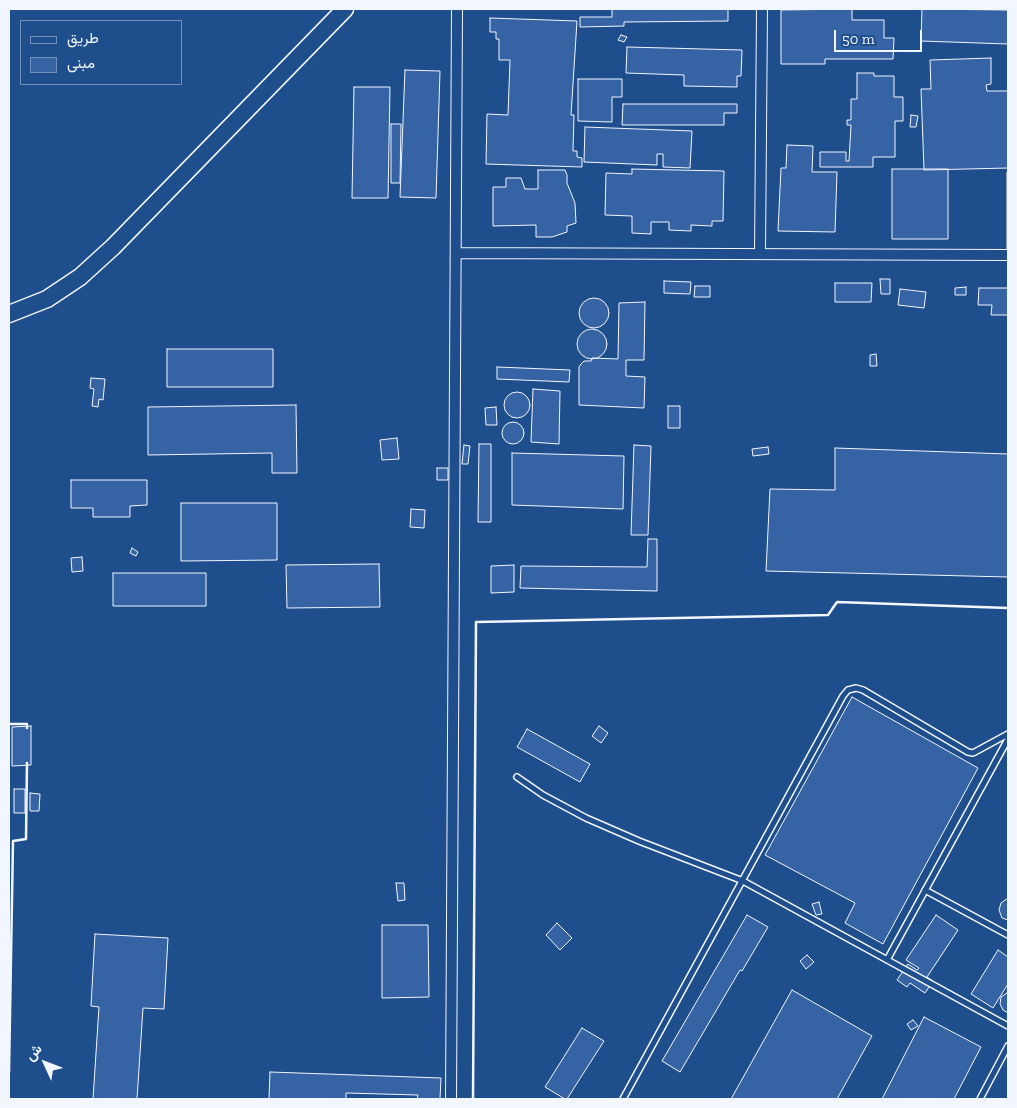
<!DOCTYPE html>
<meta charset="utf-8">
<style>
body{margin:0}
#map{position:relative;width:1017px;height:1108px;overflow:hidden;background:#1f4e8c;font-family:"Zilla Slab",Vazirmatn,serif}
canvas{display:block}
.frame{position:absolute;inset:0;border:10px solid #f2f6ff;pointer-events:none}
.legend{position:absolute;left:20px;top:20px;width:162px;height:65px;box-sizing:border-box;background:#1f4e8c;border:1px solid #7391ba;margin:0;padding:6px 9px;list-style:none;font-size:15px;color:#f2f6ff}
.legend li{display:flex;align-items:center;gap:10px;height:25px}
.legend b{width:25px;border:1px solid #7391ba}
.north{position:absolute;left:20px;top:1038px;width:50px;height:50px;-webkit-text-stroke:4px #1f4e8c;paint-order:stroke;rotate:313deg;font-size:14px;font-weight:700;line-height:20px;text-align:center;color:#f2f6ff}
.north::after{content:'';display:block;margin:auto;width:18px;height:22px;background:#f2f6ff;clip-path:polygon(50% 0,100% 100%,50% 72%,0 100%)}
.scale{position:absolute;left:834px;top:30px;width:88px;height:22px;box-sizing:border-box;border:2px solid #f2f6ff;border-top:0;padding-left:6px;font-size:15px;line-height:18px;white-space:nowrap;color:#f2f6ff;-webkit-text-stroke:4px #1f4e8c;paint-order:stroke}
</style>
<div id="map">
<canvas width="1017" height="1108"></canvas>
<div class="frame"></div>
<ul class="legend">
<li><b style="height:6px;background:#1f4e8c"></b>طريق</li>
<li><b style="height:14px;background:#3563a3"></b>مبنى</li>
</ul>
<div class="north">ش</div>
<div class="scale">50 m</div>
</div>
<script>
const context = document.querySelector('canvas').getContext('2d');
context.lineJoin = 'round';
function fill(path, color) {
  context.fillStyle = color;
  context.fill(path, 'evenodd');
}
function poly(rows) {
  const path = new Path2D();
  for (const r of rows) {
    if (r.length === 3) {
      path.moveTo(r[0] + r[2], r[1]);
      path.arc(r[0], r[1], r[2], 0, 2 * Math.PI);
      continue;
    }
    path.moveTo(r[0], r[1]);
    for (let i = 2; i < r.length; i += 2) path.lineTo(r[i], r[i + 1]);
  }
  return path;
}
function stroke(path, color, width, dash) {
  context.strokeStyle = color;
  context.lineWidth = width;
  context.lineCap = dash ? 'butt' : 'round';
  context.setLineDash(dash || []);
  context.stroke(path);
}
const building = poly([
 [612,9,728,9,728,21,624,22,624,26,580,27,580,17,612,17,612,9],
 [852,9,852,20,884,20,884,38,894,38,893,59,825,59,825,64,781,64,781,10,852,9],
 [922,9,1008,10,1008,44,921,41,922,9],
 [490,18,577,21,571,115,574,115,573,151,577,151,577,157,582,158,582,167,486,164,487,114,508,115,510,60,499,60,499,39,496,39,496,32,490,32,490,18],
 [621,35,627,37,624,42,618,40,621,35],
 [627,47,742,50,741,76,737,76,737,87,684,86,684,75,626,73,627,47],
 [991,58,991,84,986,85,987,91,1008,91,1008,168,924,170,921,89,931,89,930,60,991,58],
 [405,70,440,71,436,198,400,197,405,70],
 [857,73,874,73,874,76,894,76,894,97,903,97,903,121,895,121,895,157,873,157,873,167,820,167,820,152,846,152,846,161,849,161,851,125,847,125,847,120,851,120,851,99,857,99,857,73],
 [578,79,622,79,622,97,612,97,612,122,578,121,578,79],
 [354,87,390,87,388,198,352,198,354,87],
 [623,104,737,104,737,113,724,113,724,125,622,125,623,104],
 [911,115,918,116,916,127,910,127,911,115],
 [391,124,401,124,400,183,391,183,391,124],
 [585,127,692,131,690,168,663,167,663,154,657,154,657,165,584,162,585,127],
 [787,145,813,146,812,172,837,172,835,232,778,231,781,168,786,168,787,145],
 [632,169,724,171,723,221,712,221,712,226,691,225,691,231,669,230,669,222,651,222,651,234,632,233,632,216,605,215,606,173,632,174,632,169],
 [892,169,948,169,948,239,892,239,892,169],
 [538,170,565,170,567,175,567,183,575,203,576,223,567,226,567,232,552,237,536,237,536,225,493,226,493,187,506,187,506,178,521,178,525,189,538,189,538,170],
 [1007,173,1008,173,1008,251,1007,251,1007,173],
 [880,279,890,279,890,294,881,294,880,279],
 [664,281,691,282,690,294,664,293,664,281],
 [835,283,872,283,871,302,835,302,835,283],
 [695,286,710,286,710,297,694,297,695,286],
 [966,287,966,295,955,295,955,288,966,287],
 [979,288,1008,288,1008,315,991,315,992,305,978,305,979,288],
 [900,289,926,292,924,308,898,305,900,289],
 [594,313,15],
 [645,302,644,360,626,360,626,376,645,377,644,408,579,405,579,367,581,364,584,361,591,361,592,358,618,359,619,303,645,302],
 [592,344,15],
 [167,349,273,349,273,387,167,387,167,349],
 [876,354,877,366,870,366,870,355,876,354],
 [497,367,570,370,569,382,497,379,497,367],
 [91,378,105,379,103,400,99,399,98,407,92,406,94,389,90,388,91,378],
 [533,389,560,391,559,444,531,442,533,389],
 [517,405,13],
 [296,405,297,473,272,473,272,453,148,455,148,407,296,405],
 [668,406,680,406,680,428,668,428,668,406],
 [496,407,497,425,486,425,485,408,496,407],
 [513,433,11],
 [397,438,399,459,382,460,380,440,397,438],
 [479,444,491,444,491,522,478,522,479,444],
 [464,445,470,446,468,464,462,464,464,445],
 [634,445,651,446,648,535,631,535,634,445],
 [768,447,769,454,753,456,752,449,768,447],
 [835,448,1008,454,1008,577,766,571,770,489,835,490,835,448],
 [512,453,624,456,623,509,512,505,512,453],
 [437,468,448,468,448,480,437,480,437,468],
 [71,480,147,480,147,505,130,506,130,517,93,517,93,508,71,508,71,480],
 [181,503,277,503,277,560,181,561,181,503],
 [411,509,425,510,424,528,410,527,411,509],
 [648,539,657,539,657,591,520,588,521,566,647,567,648,539],
 [132,548,138,552,136,556,130,553,132,548],
 [82,557,83,571,72,572,71,558,82,557],
 [379,564,380,607,287,608,286,565,379,564],
 [514,565,514,592,491,593,491,566,514,565],
 [113,573,206,573,206,606,113,606,113,573],
 [852,697,978,768,883,944,845,923,855,903,765,855,852,697],
 [31,726,31,765,12,766,12,727,31,726],
 [599,726,608,733,601,743,592,736,599,726],
 [527,729,590,764,580,782,517,747,527,729],
 [14,789,25,789,25,813,14,813,14,789],
 [30,793,40,794,39,811,30,811,30,793],
 [396,883,404,883,405,900,398,901,396,883],
 [1008,898,1008,920,1002,918,999,910,1001,903,1008,898],
 [819,902,822,914,816,915,812,904,819,902],
 [747,915,768,927,742,971,740,970,680,1072,662,1061,747,915],
 [936,915,958,930,927,977,933,981,925,993,910,983,907,987,897,980,908,964,917,970,919,968,906,960,936,915],
 [557,923,572,938,560,950,546,935,557,923],
 [382,925,428,925,429,997,382,998,382,925],
 [95,934,168,938,164,1009,143,1008,137,1099,93,1099,99,1007,91,1006,95,934],
 [998,950,1008,957,1008,984,993,1008,971,994,998,950],
 [807,955,814,962,806,969,800,961,807,955],
 [792,990,872,1036,837,1099,731,1099,792,990],
 [1007,993,1008,993,1008,1013,1003,1010,1000,1004,1001,997,1007,993],
 [924,1017,981,1047,954,1099,882,1099,924,1017],
 [913,1020,918,1026,911,1030,907,1024,913,1020],
 [582,1028,604,1041,567,1099,565,1099,545,1087,582,1028],
 [270,1072,441,1078,440,1099,417,1099,418,1095,346,1093,346,1099,269,1099,270,1072]
]);
fill(building, '#3563a3');
stroke(building, '#f2f6ff', 1);
const lane = poly([
 [517,777,543,795,586,818,639,841,743,881,1008,1026],
 [925,890,1008,935],
 [887,960,1008,739],
 [623,1099,843,696,848,690,856,688,863,690,968,752,973,753,1008,734],
 [980,1099,1008,1046]
]);
const street = poly([
 [456,253,1008,255],
 [760,254,762,9],
 [451,1099,457,9]
]);
const primary = poly([
 [9,314,47,299,80,277,113,247,345,9]
]);
stroke(lane, '#f2f6ff', 8);
stroke(street, '#f2f6ff', 12);
stroke(primary, '#f2f6ff', 19);
stroke(lane, '#1f4e8c', 5);
stroke(street, '#1f4e8c', 10);
stroke(primary, '#1f4e8c', 16);
stroke(poly([
 [9,724,27,724,27,728],
 [9,1072,13,841,26,839,27,763],
 [473,1099,476,622,828,615,837,602,1008,608]
]), '#f2f6ff', 2.5);
</script>
